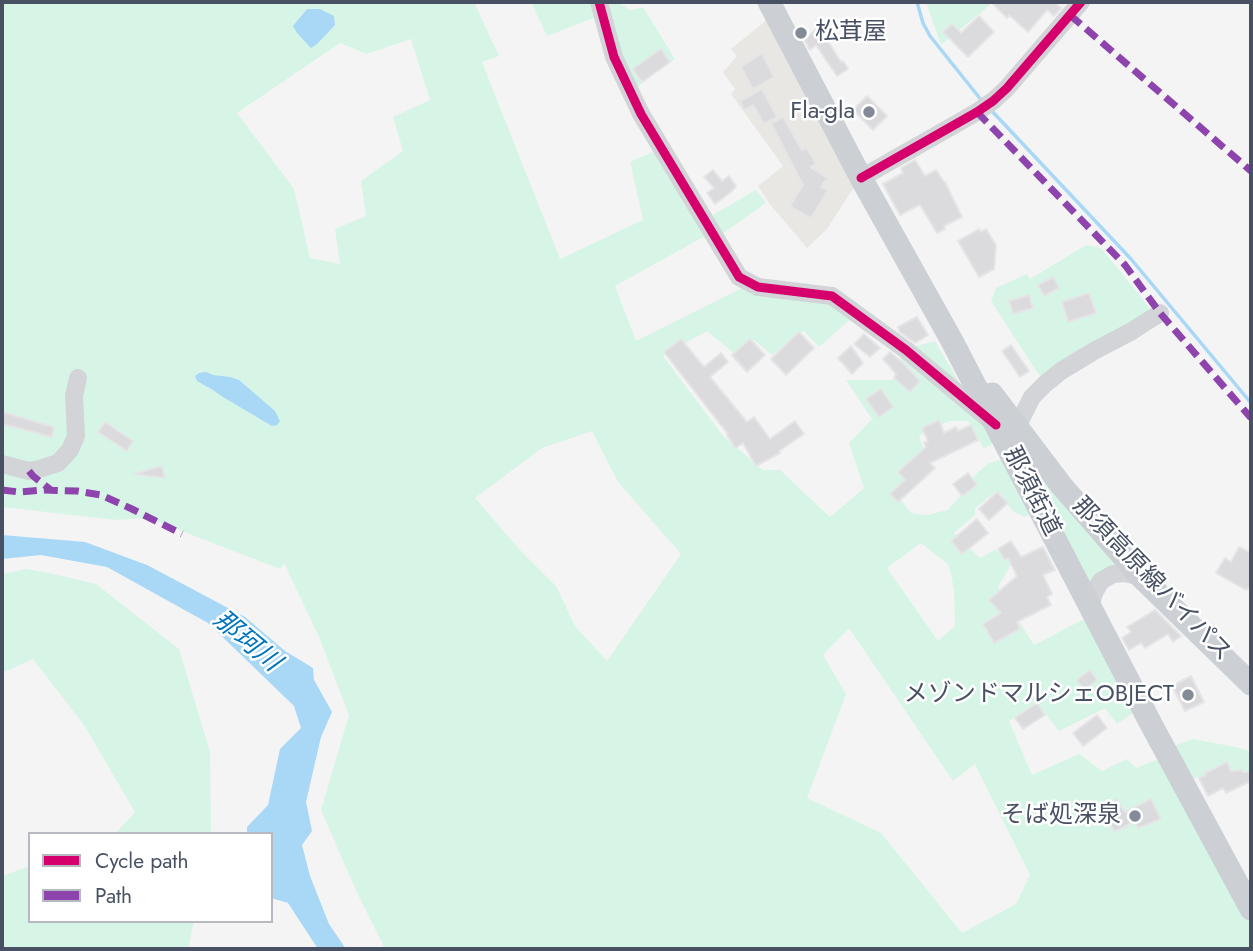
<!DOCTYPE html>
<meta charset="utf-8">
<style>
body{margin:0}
#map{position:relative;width:1253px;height:951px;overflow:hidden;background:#f4f4f4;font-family:Jost,sans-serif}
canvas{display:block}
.frame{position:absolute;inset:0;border:4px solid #485163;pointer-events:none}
.legend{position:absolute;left:28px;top:832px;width:245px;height:91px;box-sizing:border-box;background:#fff;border:2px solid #b6b9c1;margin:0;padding:9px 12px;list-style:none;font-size:21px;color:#485163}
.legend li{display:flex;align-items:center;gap:14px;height:35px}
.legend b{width:35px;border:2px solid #b6b9c1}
</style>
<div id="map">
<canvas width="1253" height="951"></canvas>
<div class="frame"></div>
<ul class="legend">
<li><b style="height:9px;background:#d6006c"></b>Cycle path</li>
<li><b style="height:9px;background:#8e44ad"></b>Path</li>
</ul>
</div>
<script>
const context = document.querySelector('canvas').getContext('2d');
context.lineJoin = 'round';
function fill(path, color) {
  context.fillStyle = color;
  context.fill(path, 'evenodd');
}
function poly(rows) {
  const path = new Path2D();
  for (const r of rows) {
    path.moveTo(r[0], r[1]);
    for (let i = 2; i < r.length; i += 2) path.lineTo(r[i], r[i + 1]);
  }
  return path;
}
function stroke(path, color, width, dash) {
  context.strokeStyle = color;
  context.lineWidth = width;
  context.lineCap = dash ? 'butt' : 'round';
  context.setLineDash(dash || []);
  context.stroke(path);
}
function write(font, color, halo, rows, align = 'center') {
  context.font = font + ' Jost,"Noto Sans JP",sans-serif';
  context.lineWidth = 5;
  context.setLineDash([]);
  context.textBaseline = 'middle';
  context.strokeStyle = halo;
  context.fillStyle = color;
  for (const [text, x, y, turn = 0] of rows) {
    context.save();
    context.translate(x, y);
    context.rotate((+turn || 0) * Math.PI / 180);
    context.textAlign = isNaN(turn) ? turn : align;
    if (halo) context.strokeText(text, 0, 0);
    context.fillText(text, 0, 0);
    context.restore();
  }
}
fill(poly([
 [768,19,854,187,827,229,807,248,769,203,758,186,783,166,731,94,735,89,723,72,737,56,731,49]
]), '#e8e7e3');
fill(poly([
 [2,2,474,2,499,56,482,62,560,259,643,220,630,162,655,151,702,221,756,190,766,203,722,234,709,234,615,286,636,341,744,287,831,300,853,317,819,347,804,331,772,355,754,340,735,354,707,331,663,356,723,436,763,470,780,470,830,517,864,488,849,443,872,419,846,380,892,380,902,369,899,351,935,341,994,443,984,449,968,421,949,421,919,436,925,452,895,492,911,513,928,515,947,510,958,499,977,473,989,463,1003,459,1033,513,1024,517,1013,511,996,491,975,508,975,515,954,533,980,558,995,550,1012,563,998,587,1034,645,1088,617,1136,711,1117,724,1105,708,1059,731,1038,705,1009,721,1032,775,1079,754,1102,771,1127,759,1136,768,1161,758,1174,746,1193,739,1236,747,1251,752,1251,775,1236,772,1196,778,1190,781,1180,790,1251,926,1251,949,385,949,358,895,321,810,349,715,319,637,284,563,280,569,148,518,116,520,2,507],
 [411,39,430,100,393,117,403,151,361,181,366,216,335,229,340,264,310,258,294,189,237,113,340,43,367,54],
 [592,431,618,482,681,554,607,661,575,626,556,586,519,549,475,498,542,448],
 [921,543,949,565,954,590,955,626,938,641,887,568],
 [849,628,953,781,975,764,1030,875,1016,904,962,933,881,833,807,798,846,694,823,655],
 [531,2,617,2,631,10,643,7,675,59,633,90,604,14,547,36],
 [926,2,987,2,990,5,941,45],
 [1086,245,1101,248,1149,307,1148,316,1049,375,1039,375,991,301,996,288,1027,274,1030,279],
 [1031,468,1036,469,1118,566,1090,587,1028,470],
 [26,569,54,574,96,584,179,649,210,752,211,834,115,834,135,812,84,725,33,659,2,673,2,574],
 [30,866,30,921,194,921,188,949,2,949,2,876]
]), '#d7f5e7');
fill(poly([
 [307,9,320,9,334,16,335,25,317,44,311,48,297,33,293,26],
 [206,372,213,375,230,377,239,380,275,411,280,421,277,425,272,426,223,397,213,390,197,381,195,376,199,373],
 [2,535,85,542,147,565,245,617,285,651,313,668,314,680,332,712,321,737,306,802,312,831,302,845,310,876,329,924,346,949,318,949,288,903,271,898,271,834,247,834,247,827,268,805,280,749,301,728,294,706,208,623,107,567,41,555,2,559]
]), '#a8d8f6');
stroke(poly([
 [917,2,923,23,930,36,982,101],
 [990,109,1131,259,1251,403]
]), '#a8d8f6', 3.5);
const building = poly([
 [991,2,1054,2,1061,8,1054,16,1047,10,1028,32,1009,15,1007,18,991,2],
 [979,16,994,32,968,57,943,32,952,24,961,33,979,16],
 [819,27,841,62,843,61,848,69,837,76,816,45,810,50,804,39,819,27],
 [661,49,670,62,642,82,633,69,661,49],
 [762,53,774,77,753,89,741,67,762,53],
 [762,89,777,117,764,124,753,105,744,110,740,101,762,89],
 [867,96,887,116,873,130,853,110,867,96],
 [783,117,802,150,807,148,816,164,810,167,827,178,821,187,828,190,811,218,790,206,803,185,771,123,783,117],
 [915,160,925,176,936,170,944,182,945,182,962,217,944,226,945,229,937,233,920,205,900,215,883,184,903,173,901,168,915,160],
 [713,170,722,181,729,176,736,186,731,192,715,204,707,193,714,188,704,177,713,170],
 [979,229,981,232,986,229,996,245,994,269,979,277,958,241,979,229],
 [1053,277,1059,288,1044,296,1038,285,1053,277],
 [1089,293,1096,313,1068,322,1062,302,1089,293],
 [1029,295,1033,308,1013,314,1009,301,1029,295],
 [917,317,928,335,915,343,900,332,898,327,917,317],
 [799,332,814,348,786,375,771,359,799,332],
 [864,334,880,348,870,357,854,344,864,334],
 [681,339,704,367,721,353,728,362,710,377,747,422,754,417,770,439,795,421,804,434,779,451,780,453,756,466,743,443,735,448,727,435,728,434,664,352,681,339],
 [750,339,765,355,747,372,732,355,750,339],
 [1011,345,1029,371,1020,377,1002,351,1011,345],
 [851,346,863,363,852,374,838,358,851,346],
 [890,352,903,363,920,381,910,392,894,378,896,374,883,359,890,352],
 [881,389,893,407,879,417,866,399,881,389],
 [2,412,54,427,52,437,2,424,2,412],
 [939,420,944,433,956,427,958,431,971,425,978,440,930,463,935,468,898,502,890,494,905,480,898,472,926,447,924,443,928,441,922,428,939,420],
 [105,422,133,441,127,451,98,432,105,422],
 [162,466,165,478,134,474,162,466],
 [968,473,977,485,962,496,953,484,968,473],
 [997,492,1008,503,989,520,979,509,997,492],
 [977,519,988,533,962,554,951,541,977,519],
 [1011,541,1021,557,1043,547,1055,570,1043,575,1052,594,1047,597,1051,605,1017,622,1020,629,994,643,983,624,1001,613,989,600,1017,576,1008,558,1005,560,998,549,1011,541],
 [1239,547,1251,553,1251,587,1246,590,1216,573,1225,558,1231,562,1239,547],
 [1155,610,1181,636,1173,642,1168,634,1145,648,1141,643,1129,650,1122,638,1131,632,1127,627,1155,610],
 [1090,670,1097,680,1084,690,1077,680,1090,670],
 [1191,676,1204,702,1185,711,1172,686,1191,676],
 [1037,703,1045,715,1023,729,1015,718,1037,703],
 [1097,715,1107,728,1083,746,1073,733,1097,715],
 [1227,762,1231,771,1243,770,1243,772,1251,772,1251,781,1226,793,1223,788,1208,796,1199,778,1206,775,1205,773,1227,762],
 [1116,799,1125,812,1151,799,1161,819,1138,828,1134,822,1114,832,1107,818,1113,815,1107,805,1116,799]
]);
fill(building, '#dbdbde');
stroke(building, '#e5e5e7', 2);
stroke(poly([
 [599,2,614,57,641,114,739,277,758,287,832,296,906,350,991,421],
 [861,178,977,112,993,101,1007,88,1081,2],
 [1017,427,1032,397,1045,384,1061,371,1094,351,1132,331,1160,313],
 [2,464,29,471,39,469,58,463,70,450,76,436,74,396,78,378],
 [1090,605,1095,591,1101,581,1113,574,1125,573,1141,577]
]), '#d2d4d7', 18);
stroke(poly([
 [769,2,861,178,952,341,1151,724,1251,909],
 [992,394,1061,485,1141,577,1251,684]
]), '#cccfd4', 23);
stroke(poly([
 [1070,15,1251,171],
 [977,112,1125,265,1160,313,1251,418],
 [29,471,33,476,51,490],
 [2,490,19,492,44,490,77,491,101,495,132,509,182,534]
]), '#8e44ad', 7, [14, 7]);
stroke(poly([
 [599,2,614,57,641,114,739,277,758,287,832,296,906,350,996,425],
 [861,178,977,112,993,101,1007,88,1081,2]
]), '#d6006c', 9);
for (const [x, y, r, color] of [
 [801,33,7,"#848a96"],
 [869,112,7,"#848a96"],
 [1188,695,7,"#848a96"],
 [1135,816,7,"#848a96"]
]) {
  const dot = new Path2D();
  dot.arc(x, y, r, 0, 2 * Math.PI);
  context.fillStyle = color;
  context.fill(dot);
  stroke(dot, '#fff', 2.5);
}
write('24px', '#485163', '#fff', [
 ["松茸屋",815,33,"left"],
 ["Fla-gla",855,112],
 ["メゾンドマルシェOBJECT",1174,695],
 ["そば処深泉",1121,816]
], 'right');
write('24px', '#485163', '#fff', [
 ["那須街道",1031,492,63],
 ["那須高原線バイパス",1151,580,46]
]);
write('italic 26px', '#0075be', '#fff', [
 ["那珂川",246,642,40]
]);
</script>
